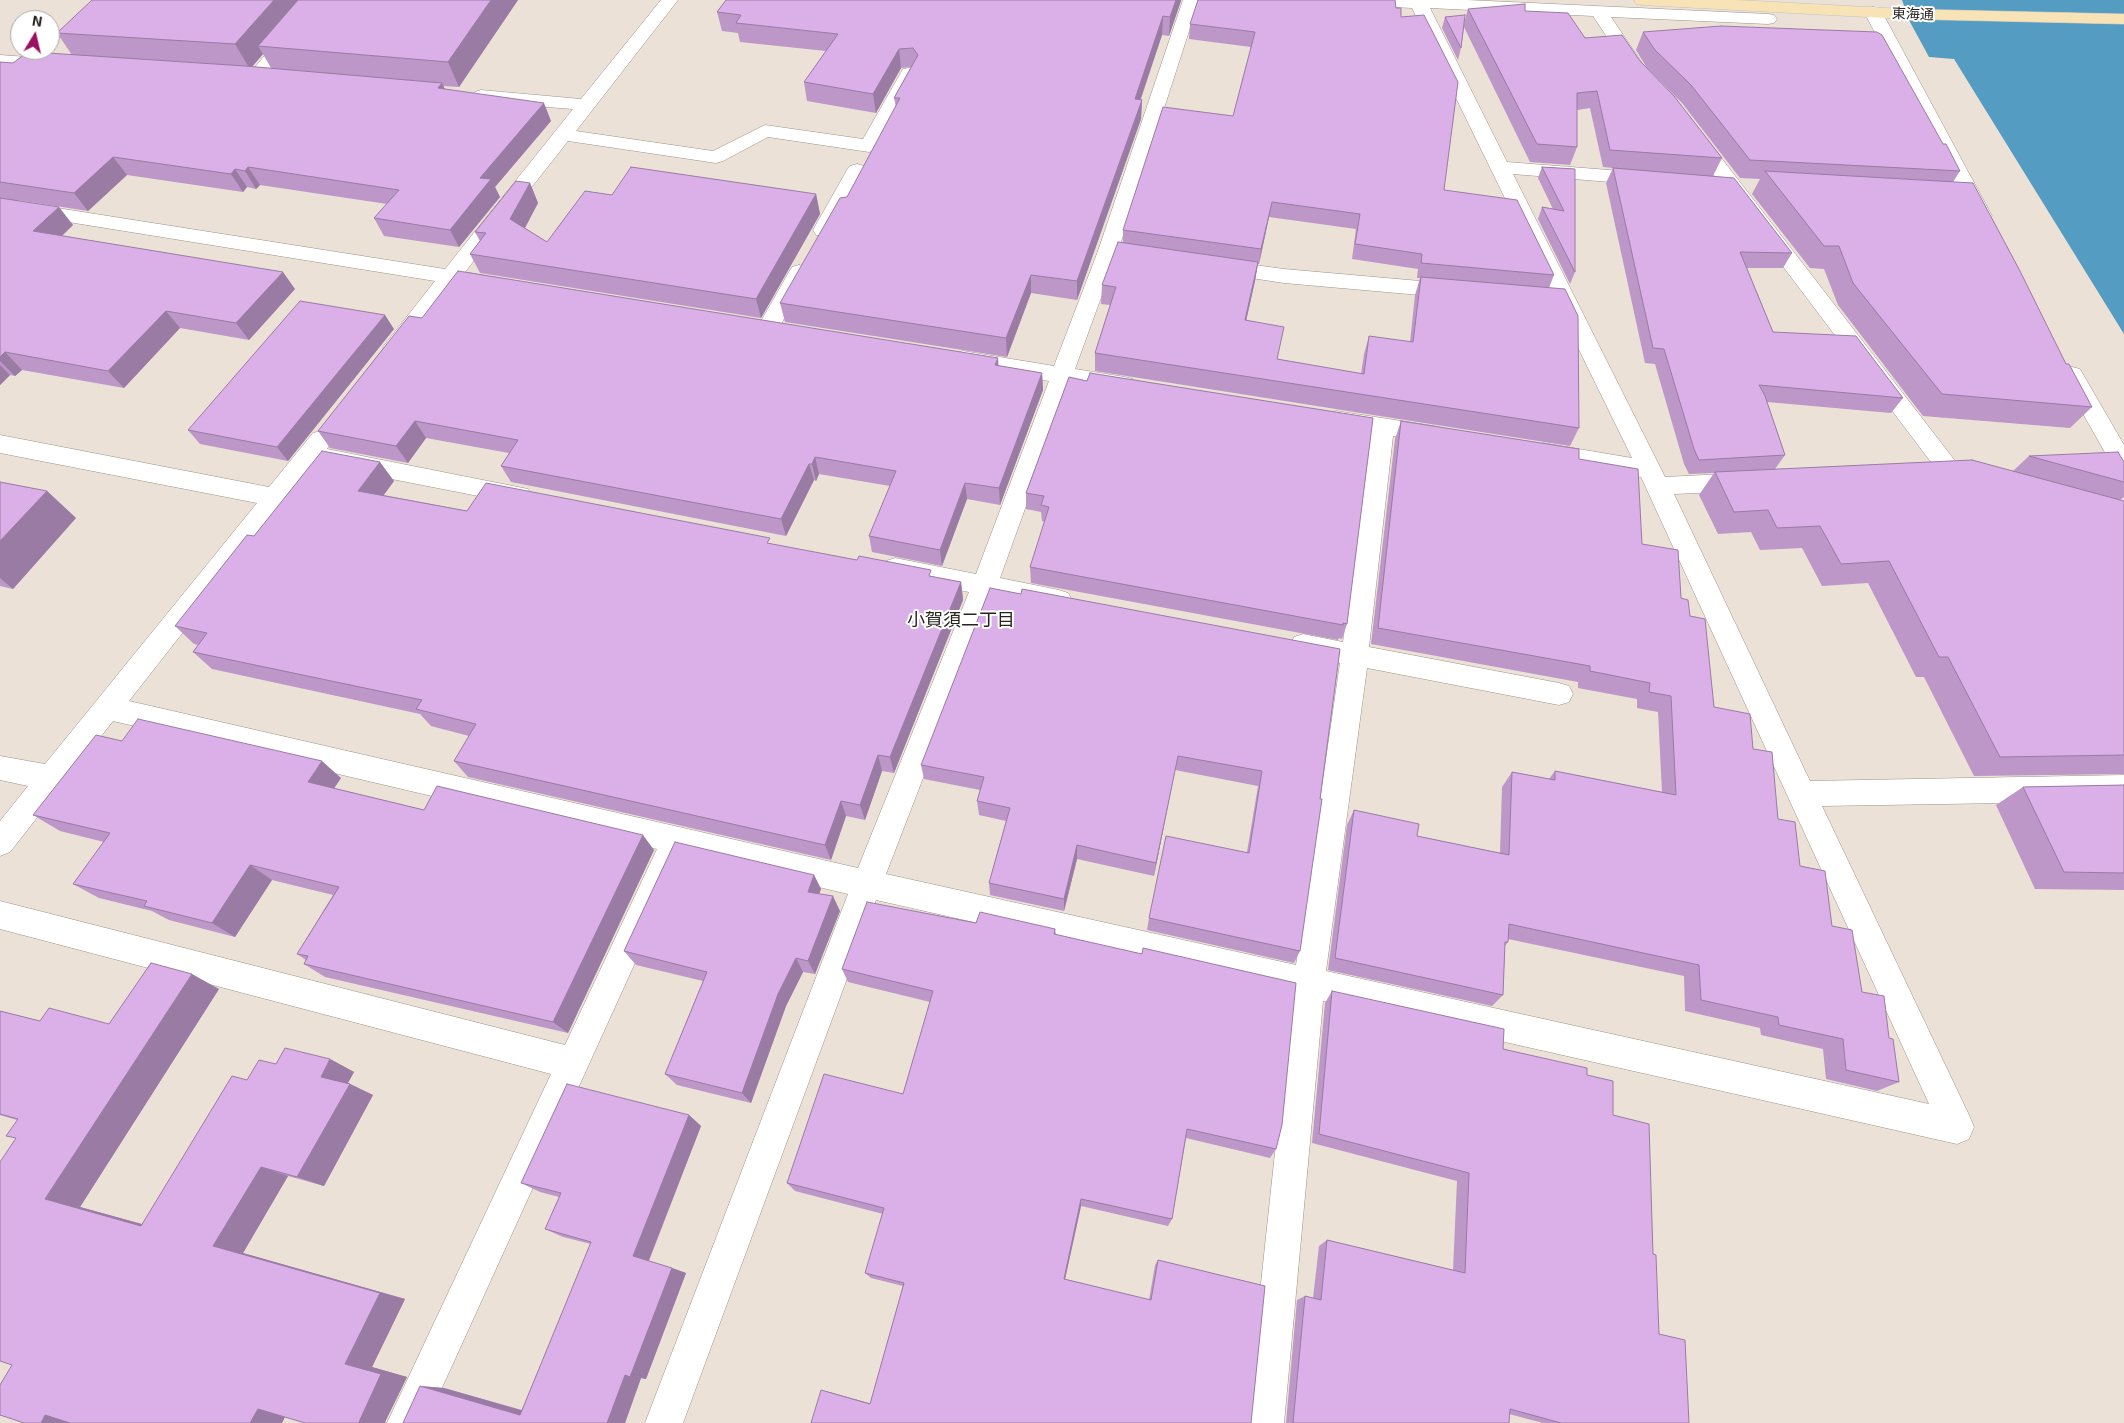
<!DOCTYPE html>
<meta charset="utf-8">
<style>
body{margin:0}
#map{position:relative;width:2124px;height:1423px;overflow:hidden;background:#ece1d7;font-family:"Exo 2",sans-serif}
canvas{display:block}
.north{position:absolute;left:10px;top:10px;width:50px;height:50px;box-sizing:border-box;background:#fff;border:1px solid #a9a7a5;border-radius:50%;rotate:9deg;font-size:14px;font-weight:700;line-height:20px;text-align:center;color:#27231f}
.north::after{content:'';display:block;margin:auto;width:18px;height:22px;background:#9b1162;clip-path:polygon(50% 0,100% 100%,50% 72%,0 100%)}
</style>
<div id="map">
<canvas width="2124" height="1423"></canvas>
<div class="north">N</div>
</div>
<script>
const context = document.querySelector('canvas').getContext('2d');
context.lineJoin = 'round';
function fill(path, color) {
  context.fillStyle = color;
  context.fill(path, 'evenodd');
}
function poly(rows) {
  const path = new Path2D();
  for (const r of rows) {
    path.moveTo(r[0], r[1]);
    for (let i = 2; i < r.length; i += 2) path.lineTo(r[i], r[i + 1]);
  }
  return path;
}
function stroke(path, color, width, dash) {
  context.strokeStyle = color;
  context.lineWidth = width;
  context.lineCap = dash ? 'butt' : 'round';
  context.setLineDash(dash || []);
  context.stroke(path);
}
function write(font, color, halo, rows, align = 'center') {
  context.font = font + ' "Exo 2","Noto Sans JP",sans-serif';
  context.lineWidth = 4;
  context.setLineDash([]);
  context.textBaseline = 'middle';
  context.strokeStyle = halo;
  context.fillStyle = color;
  for (const [text, x, y, turn = 0] of rows) {
    context.save();
    context.translate(x, y);
    context.rotate((+turn || 0) * Math.PI / 180);
    context.textAlign = isNaN(turn) ? turn : align;
    if (halo) context.strokeText(text, 0, 0);
    context.fillText(text, 0, 0);
    context.restore();
  }
}
fill(poly([
 [1902,0,2124,0,2124,334,1954,59,1929,57,1910,22]
]), '#559cc2');
const minor = poly([
 [312,0,329,0,262,81,256,82,250,81,247,77,250,73,312,0],
 [661,0,678,0,576,131,713,151,765,125,863,139,903,69,909,68,915,69,918,73,879,146,876,150,869,152,768,137,723,161,716,163,568,141,465,272,498,278,502,283,498,288,491,290,455,284,402,352,394,355,386,352,383,347,435,281,0,211,0,199,445,269,573,109,481,102,475,100,472,96,475,92,481,90,581,99,661,0],
 [1183,0,1199,0,1118,251,1075,369,1125,377,1133,379,1136,385,1133,391,1125,393,1070,384,1000,578,1059,590,1068,593,1072,600,1068,607,1059,610,993,597,886,874,1296,965,1340,663,1294,653,1290,645,1294,637,1303,634,1343,642,1371,433,1336,427,1328,425,1324,419,1328,413,1336,411,1434,426,1442,428,1446,434,1442,440,1434,442,1393,436,1369,647,1559,683,1569,686,1573,694,1569,702,1559,705,1367,668,1326,971,1929,1104,1641,477,1543,461,1535,458,1531,452,1535,446,1543,443,1632,458,1412,8,1356,5,1350,4,1348,0,1467,0,1768,14,1774,15,1777,19,1774,23,1768,24,1611,17,1644,66,1641,70,1635,71,1629,70,1593,16,1430,8,1507,162,1647,173,1654,175,1657,179,1654,183,1647,185,1513,174,1665,477,1744,473,1753,476,1756,482,1753,488,1744,491,1674,494,1810,781,2124,775,2124,801,1822,806,1969,1115,1974,1127,1969,1139,1957,1144,1323,1001,1284,1423,1246,1423,1292,994,876,900,683,1423,645,1423,848,894,684,855,426,1423,387,1423,551,1074,0,929,0,901,565,1045,657,849,113,721,10,852,0,856,0,821,28,786,0,780,0,756,45,764,257,503,0,453,0,435,269,487,313,433,321,431,329,433,333,439,327,449,528,489,531,495,528,501,519,504,315,464,129,701,858,868,969,592,895,578,886,575,882,568,886,561,895,558,976,574,1049,381,963,367,955,364,952,359,955,354,963,351,1054,366,1098,251,1183,0],
 [1873,7,1879,8,1882,12,1992,216,1989,220,1982,222,1975,220,1972,216,1864,12,1867,8,1873,7],
 [0,55,54,59,60,60,63,64,60,68,54,69,0,65,0,55],
 [1695,131,1702,133,1959,466,1963,472,1959,478,1951,481,1943,478,1688,141,1686,137,1688,133,1695,131],
 [857,164,864,166,867,170,833,230,830,235,823,236,816,235,813,230,847,170,850,166,857,164],
 [1218,260,1284,269,1454,284,1462,286,1465,291,1462,296,1454,298,1284,283,1211,272,1208,267,1211,262,1218,260],
 [799,265,806,267,809,272,779,328,776,333,768,335,760,333,757,328,789,272,792,267,799,265],
 [2072,367,2080,369,2124,445,2124,475,2116,472,2061,375,2064,369,2072,367]
]);
const major = poly([
 [1634,0,1737,0,1904,9,2124,14,2124,24,1904,19,1642,5,1636,4,1634,0]
]);
stroke(minor, '#9c9288', 1);
stroke(major, '#c3c1c0', 1);
fill(minor, '#fff');
fill(major, '#f8e3b7');
fill(poly([
 [518,0,459,87,443,86,445,89,551,121,495,187,500,197,459,247,384,236,374,218,387,204,260,185,256,189,247,187,243,192,127,175,88,211,17,200,73,225,62,236,295,289,249,340,180,328,124,388,22,370,15,376,10,375,0,385,0,62,13,63,72,55,57,33],
 [263,54,271,68,252,67],
 [726,0,1181,0,1169,36,1162,35,1141,99,1142,100,1141,119,1077,300,1031,293,1007,357,785,322,780,303,847,197,896,107,894,98,911,67,901,68,876,113,807,101,804,82,826,51,740,42,738,33,722,31,717,12],
 [1396,8,1401,17,1444,190,1554,275,1549,288,1579,428,1570,446,1095,371,1095,353,1110,305,1101,304,1102,285,1123,243,1123,230,1233,116,1251,47,1189,39,1190,24],
 [1269,217,1356,229,1352,259,1418,269,1417,278,1420,278,1415,295,1410,342,1369,336,1364,354,1361,374,1277,359,1246,321,1255,281,1258,264,1259,264],
 [1468,9,1525,11,1640,61,1722,158,1713,176,1792,253,1783,268,1747,268,1773,332,1903,398,1891,413,1767,402,1785,455,1775,469,2013,471,2029,456,2124,462,2124,497,2120,500,2124,502,2124,774,1974,776,1924,677,1916,677,1868,583,1822,586,1802,548,1760,550,1751,532,1718,534,1699,495,1714,473,1689,474,1684,464,1655,364,1645,363,1606,183,1613,168,1603,167,1590,108,1577,110,1577,147,1570,165,1530,162,1464,27,1461,48,1458,60,1442,28,1445,17,1464,23],
 [1643,32,1943,144,1960,171,1953,182,2066,364,2092,407,2070,428,1923,416,1838,305,1824,269,1810,268,1752,194,1760,179,1740,178,1682,103,1647,68,1636,50],
 [1542,167,1575,169,1575,272,1570,284,1538,219,1542,207,1553,209,1538,178],
 [530,183,538,203,525,228,547,242,612,195,816,194,820,214,761,318,480,273,470,254,480,241,475,232],
 [422,318,999,366,1042,373,1043,390,1000,505,967,499,942,566,872,552,869,536,890,486,819,474,816,481,814,480,786,536,511,482,501,466,509,453,426,438,408,463,330,448,318,431],
 [394,329,288,461,200,444,188,430],
 [1069,377,1347,624,1342,639,1339,638,1338,640,1031,583,1030,567,1045,522,1042,521,1041,512,1026,509,1026,493],
 [1401,421,1579,459,1642,544,1681,598,1690,616,1714,707,1753,749,1778,819,1800,866,1832,926,1862,992,1889,1038,1899,1082,1877,1091,1826,1079,1823,1049,1761,1035,1760,1028,1685,1011,1684,976,1508,939,1508,942,1505,946,1503,995,1492,1006,1328,970,1347,825,1354,810,1417,836,1500,853,1502,787,1512,772,1549,779,1555,771,1662,792,1658,712,1637,708,1637,699,1578,688,1578,682,1371,644,1395,439],
 [394,481,383,495,467,511,772,544,961,582,963,600,894,773,882,771,865,820,846,816,831,860,468,777,454,761,469,736,431,726,420,714,212,669,193,652,198,645,194,644,175,626,254,536],
 [0,482,47,491,76,518,13,589,0,586],
 [1340,649,1300,951,1294,963,1147,930,1149,918,1247,852,1258,786,1175,770,1154,876,1077,859,1064,911,990,895,989,883,1006,821,979,815,977,801,980,790,924,779,921,765],
 [122,741,341,778,334,788,424,810,654,850,568,1033,325,977,304,964,306,960,297,954,333,895,272,880,235,937,169,920,152,911,99,898,73,884,104,842,60,831,33,815],
 [2124,785,2124,890,2035,889,1996,805,2023,787],
 [814,875,821,889,819,894,840,911,815,974,803,972,786,1006,751,1103,677,1085,665,1074,703,981,636,965,624,951],
 [976,923,1055,929,1056,935,1276,1149,1270,1158,1186,1138,1172,1219,1168,1226,1081,1206,1065,1279,1149,1300,1155,1265,1158,1260,1265,1286,811,1423,829,1392,870,1404,903,1286,871,1278,865,1273,883,1214,795,1191,787,1183,903,1094,930,1002,848,982,842,969],
 [219,989,80,1207,142,1224,247,1080,276,1064,330,1059,354,1072,348,1083,373,1095,324,1186,288,1176,243,1253,405,1299,372,1367,407,1377,385,1422,386,1423,305,1423,285,1417,282,1423,12,1365,16,1139,17,1120,0,1115,0,1011,40,1021,109,1024],
 [1332,991,1503,1049,1587,1075,1613,1115,1653,1254,1659,1334,1689,1423,1543,1423,1509,1414,1509,1423,1286,1423,1297,1300,1305,1296,1313,1298,1319,1246,1327,1240,1453,1270,1457,1181,1312,1143,1325,1003],
 [689,1115,701,1126,649,1261,672,1268,686,1273,646,1379,641,1378,625,1423,403,1423,420,1386,444,1388,522,1410,591,1244,563,1237,545,1229,559,1197,540,1192,521,1183]
]), '#bc97c8');
fill(poly([
 [274,0,310,0,258,46,263,54,250,69,235,44],
 [491,0,518,0,459,87,448,62],
 [1176,0,1181,0,1181,1,1169,36,1170,17],
 [1163,16,1162,35,1134,118,1135,99],
 [899,49,901,68,876,113,873,94],
 [442,83,450,100,438,88],
 [1142,100,1141,119,1077,300,1077,281],
 [544,103,551,121,495,187,500,197,459,247,450,230,480,178],
 [113,157,127,175,88,211,74,193],
 [248,167,260,185,256,189,245,171],
 [235,169,247,187,243,192,231,174],
 [530,183,538,203,519,239,510,219],
 [816,194,820,214,761,318,756,299],
 [1272,202,1269,217,1259,264,1261,249],
 [59,207,73,225,48,249,33,231],
 [1258,262,1255,281,1242,339,1245,320],
 [283,272,295,289,249,340,236,323],
 [1031,275,1031,293,1007,357,1006,338],
 [166,311,180,328,124,388,108,371],
 [385,315,394,329,288,461,277,447],
 [5,352,22,370,15,376,0,361,0,357],
 [998,358,999,375,995,365],
 [0,365,10,375,0,385],
 [1042,373,1043,390,1000,505,999,488],
 [415,421,426,438,408,463,396,446],
 [815,457,819,474,816,481,812,464],
 [380,462,394,481,373,510,358,491],
 [809,464,814,480,786,536,781,519],
 [965,483,967,499,942,566,940,550],
 [47,491,76,518,13,589,0,578,0,541],
 [961,582,963,600,894,773,890,757],
 [878,755,882,771,865,820,860,805],
 [1178,756,1175,770,1154,876,1156,863],
 [322,761,341,778,327,799,308,782],
 [841,801,846,816,831,860,825,845],
 [643,835,654,850,568,1033,553,1022],
 [1077,845,1077,859,1064,911,1064,899],
 [250,865,272,880,235,937,212,923],
 [814,875,821,889,814,907,808,892],
 [833,896,840,911,815,974,808,961],
 [796,958,803,972,786,1006,751,1103,742,1093,778,994],
 [192,974,219,989,80,1207,174,1233,141,1226,45,1199],
 [330,1059,354,1072,345,1088,321,1077],
 [350,1084,373,1095,324,1186,297,1177],
 [689,1115,701,1126,648,1262,633,1256],
 [261,1167,288,1176,243,1253,405,1299,372,1367,407,1377,385,1422,386,1423,359,1423,345,1364,213,1246],
 [1081,1199,1081,1206,1064,1284,1064,1279],
 [672,1268,686,1273,646,1379,641,1378,625,1423,607,1423,625,1375],
 [420,1386,444,1388,541,1416,520,1415],
 [821,1390,829,1392,876,1405,870,1404],
 [258,1409,288,1410,282,1423,250,1423],
 [45,1415,80,1423,41,1423]
]), '#997ba3');
const building = poly([
 [92,0,274,0,235,44,57,33,92,0],
 [298,0,491,0,448,62,258,46,298,0],
 [726,0,1176,0,1170,17,1163,16,1135,99,1142,100,1077,281,1031,275,1006,338,780,303,840,198,847,197,900,98,894,98,918,55,913,48,899,49,873,94,804,82,838,34,736,23,741,15,717,12,726,0],
 [1198,0,1395,0,1396,8,1401,8,1401,17,1424,15,1458,82,1444,190,1517,200,1554,275,1421,263,1422,254,1355,244,1360,214,1272,202,1261,249,1123,230,1163,107,1233,116,1255,32,1190,24,1198,0],
 [1525,4,1525,11,1568,13,1585,38,1622,35,1640,61,1674,96,1722,158,1610,150,1597,91,1577,93,1577,147,1537,144,1468,9,1525,4],
 [1465,15,1461,48,1445,17,1465,15],
 [1721,26,1877,32,1882,35,1943,144,1946,144,1960,171,1750,160,1691,85,1655,50,1643,32,1721,26],
 [48,53,245,66,442,83,438,88,544,103,480,178,491,179,450,230,374,218,399,190,248,167,245,171,235,169,231,174,113,157,74,193,0,182,0,62,13,63,25,54,45,57,48,53],
 [631,167,816,194,756,299,470,254,486,233,475,232,516,181,530,183,510,219,547,242,585,191,612,195,631,167],
 [1542,167,1575,169,1575,272,1542,207,1564,211,1542,167],
 [1613,168,1734,178,1792,253,1740,252,1773,332,1856,336,1903,398,1759,385,1765,396,1785,455,1699,460,1694,449,1664,349,1653,348,1613,168],
 [1765,171,1973,183,2020,271,2066,364,2069,364,2092,407,1942,394,1853,283,1839,246,1824,246,1765,171],
 [0,198,59,207,33,231,283,272,236,323,166,311,108,371,5,352,0,357,0,198],
 [1118,242,1258,262,1245,320,1284,327,1277,359,1364,374,1369,336,1413,342,1421,277,1565,289,1578,316,1579,428,1095,353,1116,287,1102,285,1118,242],
 [458,271,998,358,995,365,1042,373,999,488,965,483,940,550,869,536,896,471,815,457,812,464,809,464,781,519,501,466,518,440,415,421,396,446,318,431,409,316,422,318,458,271],
 [300,301,385,315,277,447,188,430,300,301],
 [1090,373,1373,418,1347,624,1343,623,1343,625,1030,567,1049,507,1041,505,1044,496,1026,493,1069,377,1087,381,1090,373],
 [1401,421,1579,449,1579,459,1638,469,1642,544,1678,550,1681,598,1688,600,1690,616,1705,619,1714,707,1750,714,1753,749,1772,752,1778,819,1795,822,1800,866,1825,871,1832,926,1852,930,1862,992,1884,996,1889,1038,1893,1039,1899,1082,1846,1070,1843,1039,1779,1025,1778,1017,1701,1000,1699,965,1509,924,1508,942,1505,942,1503,995,1335,958,1354,810,1419,824,1417,836,1509,855,1512,772,1555,780,1555,771,1676,795,1671,696,1649,692,1650,683,1590,671,1590,666,1378,628,1401,421],
 [322,451,380,462,358,491,467,511,486,483,770,538,767,543,857,560,859,556,931,570,929,576,961,582,890,757,878,755,860,805,841,801,825,845,454,761,476,724,416,709,422,700,193,652,207,633,175,626,247,535,254,536,322,451],
 [2118,452,2124,462,2124,482,2029,456,2118,452],
 [1972,460,2124,501,2124,755,2000,757,1948,657,1939,657,1889,561,1841,564,1820,526,1777,528,1768,510,1734,512,1715,472,1972,460],
 [0,482,47,491,0,541,0,482],
 [990,588,1021,594,1022,589,1340,649,1320,799,1322,799,1300,951,1149,918,1166,836,1249,853,1262,771,1178,756,1156,863,1077,845,1064,899,989,883,1010,808,977,801,984,777,921,765,990,588],
 [138,719,322,761,308,782,424,810,437,786,643,835,553,1022,304,964,308,956,297,954,339,887,250,865,212,923,144,906,147,901,73,884,110,833,33,815,96,735,122,741,138,719],
 [2124,785,2124,873,2064,872,2023,787,2124,785],
 [675,842,814,875,808,892,833,896,808,961,796,958,778,994,742,1093,665,1074,707,972,624,951,675,842],
 [867,902,976,923,980,912,1055,929,1054,934,1142,954,1143,948,1296,983,1282,1125,1276,1149,1187,1129,1172,1219,1081,1199,1064,1279,1151,1300,1158,1260,1265,1286,1251,1423,811,1423,821,1390,870,1404,904,1283,865,1273,884,1208,787,1183,824,1074,903,1094,933,991,842,969,867,902],
 [151,963,192,974,45,1199,141,1226,232,1076,247,1080,259,1060,276,1064,285,1048,330,1059,321,1077,350,1084,297,1177,261,1167,213,1246,380,1293,345,1364,381,1374,359,1422,359,1423,305,1423,258,1409,250,1423,70,1423,45,1415,41,1423,24,1423,0,1415,0,1385,12,1365,0,1361,0,1162,16,1138,6,1136,18,1119,0,1114,0,1011,40,1021,49,1008,109,1024,151,963],
 [1332,991,1504,1029,1503,1049,1587,1068,1587,1075,1613,1081,1613,1115,1649,1124,1653,1254,1656,1255,1659,1334,1685,1340,1689,1423,1561,1423,1510,1409,1509,1423,1293,1423,1305,1296,1321,1300,1327,1240,1465,1273,1469,1173,1319,1134,1332,991],
 [567,1084,689,1115,633,1256,672,1268,630,1377,625,1375,607,1423,403,1423,420,1386,520,1415,591,1242,545,1229,561,1193,521,1183,567,1084]
]);
fill(building, '#dbb0e9');
stroke(building, '#997ba3', 1);
write('14px', '#27231f', '#fff', [
 ["東海通",1913,14,2]
]);
write('18px', '#27231f', '#fff', [
 ["小賀須二丁目",961,620]
]);
</script>
